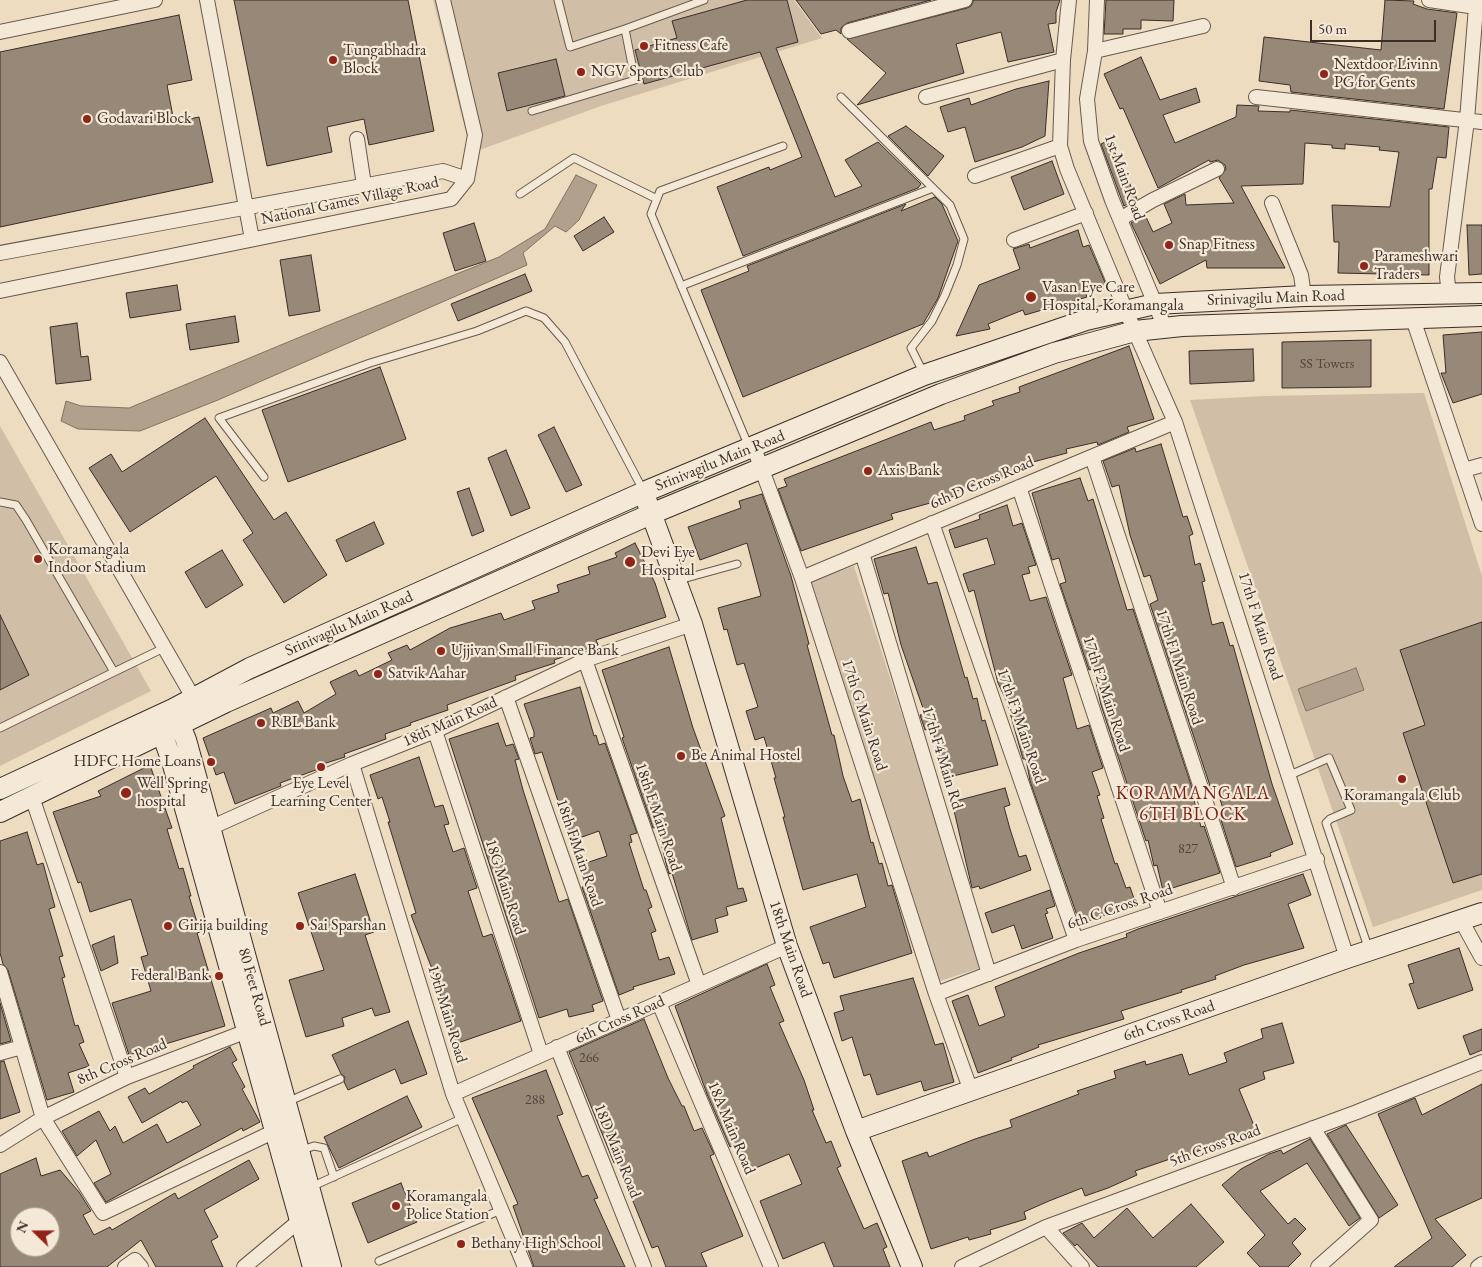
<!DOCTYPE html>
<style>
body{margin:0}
#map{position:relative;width:1482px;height:1267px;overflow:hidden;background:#eedcc0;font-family:"EB Garamond",serif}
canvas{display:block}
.north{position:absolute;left:10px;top:1207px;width:50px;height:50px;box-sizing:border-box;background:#f4e8d6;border:1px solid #aa9d90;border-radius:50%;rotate:292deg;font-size:14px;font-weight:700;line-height:20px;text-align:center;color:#3b2d28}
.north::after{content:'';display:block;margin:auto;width:18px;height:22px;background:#8f2418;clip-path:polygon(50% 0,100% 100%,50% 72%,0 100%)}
.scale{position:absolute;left:1310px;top:20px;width:126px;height:22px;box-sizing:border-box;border:2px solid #3b2d28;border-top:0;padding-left:6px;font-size:15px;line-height:18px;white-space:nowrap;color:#3b2d28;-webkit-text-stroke:4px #f4e8d6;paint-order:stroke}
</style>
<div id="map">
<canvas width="1482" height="1267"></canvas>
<div class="north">N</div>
<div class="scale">50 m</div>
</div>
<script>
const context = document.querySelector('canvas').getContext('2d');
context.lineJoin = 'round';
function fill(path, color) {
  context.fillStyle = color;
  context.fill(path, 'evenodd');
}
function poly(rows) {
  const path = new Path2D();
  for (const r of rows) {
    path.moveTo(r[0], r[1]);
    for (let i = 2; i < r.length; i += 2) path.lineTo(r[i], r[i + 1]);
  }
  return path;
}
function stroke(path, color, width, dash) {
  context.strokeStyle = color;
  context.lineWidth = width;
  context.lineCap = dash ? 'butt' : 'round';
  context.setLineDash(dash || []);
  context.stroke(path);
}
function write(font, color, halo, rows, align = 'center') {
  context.font = font + ' "EB Garamond",serif';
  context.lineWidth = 4.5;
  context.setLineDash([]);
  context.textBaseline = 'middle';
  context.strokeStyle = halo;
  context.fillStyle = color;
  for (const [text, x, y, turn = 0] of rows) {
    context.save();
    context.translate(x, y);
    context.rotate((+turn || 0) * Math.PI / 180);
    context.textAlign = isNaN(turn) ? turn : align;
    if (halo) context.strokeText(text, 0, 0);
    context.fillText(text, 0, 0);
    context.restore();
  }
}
fill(poly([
 [433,0,794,0,822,38,601,106,471,153],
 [1424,393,1482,576,1482,890,1373,927,1190,400,1264,396],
 [0,426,151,691,0,766],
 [854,566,983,967,940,981,811,580]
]), '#d0bea6');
const water = poly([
 [576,175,597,185,579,220,566,232,555,226,523,253,527,265,218,400,140,431,78,429,61,421,66,401,81,406,129,408,329,325,499,257,545,229,576,175],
 [1356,668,1364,690,1306,711,1298,689,1356,668]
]);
fill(water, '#b1a08c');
stroke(water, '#827264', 1);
const building = poly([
 [234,0,408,0,434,131,369,145,364,119,327,127,332,152,267,166,234,0],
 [747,0,787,0,798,42,776,48,835,197,862,186,845,160,878,142,921,184,918,188,743,256,717,187,769,167,770,170,802,157,760,52,644,84,635,50,677,38,672,21,747,0],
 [796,0,931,0,847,23,841,28,841,34,836,30,821,34,796,0],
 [974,0,1060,0,1056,12,1056,23,1048,24,1054,52,1008,62,1001,32,956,44,964,73,857,105,886,73,847,39,967,8,971,6,974,0],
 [1106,0,1174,0,1173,21,1141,20,1141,29,1123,29,1123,34,1104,34,1106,0],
 [1385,0,1414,1,1413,4,1427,9,1457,13,1444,109,1291,92,1290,85,1259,81,1264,37,1381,50,1385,0],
 [179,15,192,80,167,85,174,122,199,117,213,182,0,227,0,52,179,15],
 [1141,57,1160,100,1196,88,1200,102,1163,115,1175,143,1236,117,1237,105,1259,106,1258,111,1290,112,1290,110,1449,127,1446,158,1437,157,1432,189,1429,189,1429,275,1338,273,1339,242,1334,242,1332,205,1390,207,1399,152,1379,150,1380,147,1345,144,1345,149,1332,148,1332,145,1305,143,1303,184,1241,186,1285,268,1207,268,1206,260,1160,284,1131,223,1145,215,1153,232,1172,223,1164,204,1185,194,1186,205,1234,203,1219,178,1226,169,1225,165,1218,160,1210,162,1209,160,1158,188,1123,108,1120,109,1104,74,1141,57],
 [556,59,565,96,507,111,498,73,556,59],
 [1049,81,1045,136,1022,147,975,162,965,127,948,132,940,107,969,98,971,105,1016,89,1049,81],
 [906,126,944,156,928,176,888,136,906,126],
 [1109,140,1137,199,1124,206,1101,144,1109,140],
 [1052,161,1064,194,1024,210,1011,177,1052,161],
 [935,197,942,204,958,241,938,298,923,324,743,397,701,290,749,271,747,266,906,204,901,211,935,197],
 [604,217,614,232,583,251,574,236,604,217],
 [474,223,486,261,455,271,443,233,474,223],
 [1467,225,1482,225,1482,274,1469,275,1467,225],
 [1078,230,1083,247,1089,245,1107,287,1086,294,1087,297,1025,315,1023,310,988,324,990,329,956,336,979,285,1020,269,1013,249,1029,244,1030,248,1078,230],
 [311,255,320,311,289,316,280,260,311,255],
 [525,274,532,291,458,321,451,304,525,274],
 [177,285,181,310,130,318,126,293,177,285],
 [235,316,239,342,190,350,186,324,235,316],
 [77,323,81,357,88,356,91,380,56,384,50,327,77,323],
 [1482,332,1482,394,1453,403,1441,373,1446,373,1443,335,1482,332],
 [1371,340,1371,387,1282,388,1282,342,1371,340],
 [1129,346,1154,419,1127,427,1129,432,1098,445,1097,442,1066,449,1067,453,1014,467,1016,474,999,479,998,477,954,492,955,496,891,514,893,519,801,551,778,489,787,486,784,479,931,422,934,430,965,420,964,416,994,405,992,401,1020,392,1019,387,1129,346],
 [1253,349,1254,381,1190,384,1189,351,1253,349],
 [380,367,406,439,288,482,262,410,380,367],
 [205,418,274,520,286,512,327,575,284,603,243,540,253,533,216,476,130,532,89,468,111,454,122,472,205,418],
 [554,427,582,485,566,492,538,435,554,427],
 [1161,444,1183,517,1187,516,1193,534,1189,536,1195,565,1200,563,1205,581,1202,582,1212,625,1223,622,1230,646,1233,645,1272,784,1293,844,1270,853,1271,856,1236,867,1221,820,1226,818,1218,793,1213,795,1150,604,1158,600,1150,575,1144,577,1130,535,1119,485,1112,487,1103,461,1135,448,1136,452,1161,444],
 [506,450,530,508,511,516,488,458,506,450],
 [1080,478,1088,501,1093,499,1127,610,1133,609,1196,800,1194,800,1201,827,1204,826,1220,873,1163,891,1157,865,1154,866,1148,840,1146,841,1101,705,1093,669,1089,670,1060,584,1066,582,1059,558,1052,560,1032,493,1080,478],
 [469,488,484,531,472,536,457,492,469,488],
 [762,494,791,576,809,644,807,645,832,735,834,735,843,776,852,802,860,799,871,843,873,842,879,864,882,863,888,886,892,885,912,953,834,978,829,962,823,964,810,927,866,907,857,874,803,890,783,817,785,817,774,778,776,778,764,737,755,740,746,711,758,707,744,663,737,665,727,629,724,630,718,608,761,596,747,543,700,560,688,527,741,508,739,501,762,494],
 [1007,505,1013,526,1022,523,1036,565,1028,567,1030,573,1022,575,1030,601,1046,597,1072,675,1063,678,1077,729,1089,725,1103,768,1092,772,1100,795,1097,796,1104,818,1101,819,1115,864,1117,863,1126,888,1130,887,1136,904,1080,924,1030,781,1026,759,1023,759,1007,702,998,683,974,590,969,592,963,574,995,564,987,538,955,548,949,530,980,519,979,515,1007,505],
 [374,522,384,544,346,562,336,540,374,522],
 [635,543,655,583,666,617,596,640,598,645,554,660,555,663,515,676,516,680,447,705,448,710,410,723,411,725,385,734,386,739,344,754,345,757,323,764,324,767,280,783,281,786,235,804,224,772,216,775,203,738,271,708,273,713,298,701,304,713,336,694,330,682,356,670,359,676,392,660,388,653,407,645,410,650,450,628,501,613,504,620,535,609,532,601,559,592,557,585,590,574,588,567,617,557,615,553,635,543],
 [916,547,928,584,937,582,965,678,967,677,973,699,977,698,982,721,985,720,998,765,945,778,932,728,925,730,920,715,925,714,901,645,888,593,884,594,874,559,916,547],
 [222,550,243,585,206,608,185,572,222,550],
 [0,615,29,675,0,690,0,615],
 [1482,622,1482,874,1453,883,1403,733,1425,725,1400,650,1482,622],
 [669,647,693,728,725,816,721,818,738,889,743,888,747,901,726,907,728,915,715,919,718,932,692,940,672,873,669,874,667,867,657,827,653,828,622,738,624,737,602,670,669,647],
 [580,687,594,736,596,735,599,745,605,743,637,833,630,835,632,842,629,843,644,890,646,890,652,907,648,909,656,931,651,933,659,960,669,957,675,974,633,987,634,989,619,995,582,887,587,886,580,865,607,856,599,831,571,841,542,752,535,754,530,738,534,737,534,732,524,704,580,687],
 [498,723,506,746,513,744,519,759,515,760,523,790,559,902,568,899,603,1001,592,1005,594,1011,569,1017,567,1009,539,1018,449,739,498,723],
 [419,757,435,807,443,805,449,824,444,825,453,852,464,848,477,888,468,891,483,937,492,934,521,1021,455,1044,434,974,411,915,416,913,388,822,390,822,382,797,378,799,370,775,419,757],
 [150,765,172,828,167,829,179,869,183,868,191,896,189,896,200,932,197,933,225,1026,129,1055,112,1003,151,991,141,957,148,955,131,899,90,912,81,882,78,883,53,812,101,796,98,791,150,765],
 [1005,788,1010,805,1004,807,1010,829,1019,857,1026,855,1031,870,980,889,979,886,972,888,952,802,1005,788],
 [27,832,37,865,43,863,55,907,49,909,63,956,59,957,65,977,62,978,75,1026,78,1025,84,1042,79,1044,89,1066,68,1073,74,1092,47,1100,8,970,3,964,0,953,0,841,27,832],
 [355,874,374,932,365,935,390,1012,375,1016,372,1008,342,1018,344,1026,306,1037,289,980,324,970,298,893,355,874],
 [1303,874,1311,895,1288,904,1304,948,1244,965,1215,976,1216,979,1181,990,1182,992,1121,1011,1124,1019,1038,1045,1039,1047,1011,1058,1012,1060,978,1073,952,1001,968,995,979,1026,1005,1016,995,987,1079,953,1127,937,1126,934,1138,929,1303,874],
 [1050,890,1055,906,1046,909,1048,913,1045,914,1053,938,1022,949,1014,925,992,933,985,913,1050,890],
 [114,936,118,963,101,971,92,945,114,936],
 [1459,948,1473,990,1418,1009,1409,984,1414,983,1408,965,1459,948],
 [767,964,775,985,770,987,784,1021,779,1023,804,1080,814,1110,812,1110,826,1143,831,1141,841,1166,837,1168,864,1229,877,1223,887,1247,883,1249,890,1267,834,1267,824,1242,783,1259,760,1201,802,1184,789,1154,746,1172,735,1145,730,1147,707,1094,675,1006,767,964],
 [913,978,935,1045,943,1043,954,1082,924,1091,921,1081,877,1095,870,1074,864,1076,852,1037,842,1041,834,1013,844,1010,840,996,913,978],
 [0,1003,11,1041,0,1044,0,1003],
 [644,1019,668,1078,682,1106,684,1106,694,1131,702,1128,714,1154,710,1156,743,1236,701,1253,707,1267,666,1267,658,1246,652,1248,617,1162,614,1163,569,1052,644,1019],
 [408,1021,427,1074,401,1084,395,1069,348,1090,344,1082,345,1077,341,1074,332,1055,408,1021],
 [1282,1023,1294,1063,1263,1072,1265,1079,1239,1089,1255,1128,1171,1162,1170,1159,1135,1171,1137,1175,1108,1188,1085,1196,1082,1188,1049,1201,1024,1212,1026,1219,990,1230,991,1234,969,1240,968,1237,931,1249,902,1161,927,1152,929,1157,975,1139,1012,1127,1010,1120,1079,1094,1077,1091,1116,1078,1114,1071,1145,1061,1146,1065,1182,1054,1189,1075,1227,1062,1224,1053,1263,1038,1261,1029,1282,1023],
 [1482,1029,1482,1050,1470,1055,1463,1036,1482,1029],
 [230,1047,237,1060,232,1063,245,1087,242,1089,260,1122,243,1131,242,1128,106,1202,94,1183,111,1174,96,1140,77,1156,62,1131,99,1111,110,1131,115,1126,123,1143,157,1124,167,1143,201,1125,187,1101,182,1103,181,1101,142,1123,128,1097,145,1088,149,1094,194,1068,193,1066,230,1047],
 [4,1061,20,1112,0,1119,0,1062,4,1061],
 [546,1070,563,1114,557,1116,582,1177,588,1175,598,1198,594,1199,625,1267,534,1267,513,1206,518,1204,472,1098,546,1070],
 [1482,1084,1482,1198,1435,1219,1466,1255,1452,1267,1394,1267,1432,1238,1378,1114,1415,1098,1422,1115,1482,1084],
 [407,1096,422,1127,339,1168,324,1137,407,1096],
 [1346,1125,1398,1205,1379,1218,1327,1134,1346,1125],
 [1310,1139,1360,1218,1349,1226,1307,1163,1260,1191,1288,1224,1295,1218,1306,1229,1292,1243,1301,1254,1288,1267,1260,1267,1247,1253,1265,1235,1222,1185,1241,1169,1269,1154,1281,1150,1283,1154,1310,1139],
 [36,1158,41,1176,60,1170,79,1192,91,1211,83,1215,94,1235,110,1227,112,1230,175,1193,178,1199,249,1160,259,1179,204,1210,218,1237,211,1241,223,1267,156,1267,141,1240,107,1267,0,1267,0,1174,36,1158],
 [20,1217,50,1217,50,1247,20,1247,20,1217],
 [401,1183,417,1222,368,1243,352,1203,401,1183],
 [1191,1204,1224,1242,1196,1267,1098,1267,1077,1244,1075,1246,1063,1233,1082,1223,1094,1238,1127,1208,1153,1238,1191,1204]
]);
fill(building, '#988877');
stroke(building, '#3b2d28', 1);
const lane = poly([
 [558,0,570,47,625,29],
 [841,97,950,205,964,239,957,265,945,295,932,321,911,348,924,374],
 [532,111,635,80,625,29,704,0],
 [520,194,574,158,657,199],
 [681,286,933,188],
 [749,447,651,214,660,191,783,146],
 [264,477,219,418,370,363,477,331,526,311,544,318,565,342,643,490],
 [0,502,16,505,26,520,114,672,166,647],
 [679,580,737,564],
 [0,728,114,672],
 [1290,775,1329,758,1351,810,1330,819,1326,823,1369,950],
 [287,1102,340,1079],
 [302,1150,314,1146,324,1148,334,1177],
 [311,1187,463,1118],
 [379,1261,501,1210]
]);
const street = poly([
 [207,0,252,239],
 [1069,0,1063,60,1060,146,1067,169,1126,311,1175,422,1347,958],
 [1097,0,1095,51,1087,99,1091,141,1112,200,1165,328],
 [1429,0,1476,7,1482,4],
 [849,31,965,0],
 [0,32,155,0],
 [1095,51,1203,26],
 [926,97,1063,60],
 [1256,97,1482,122],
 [357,139,364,185],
 [975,176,1060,146],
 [1272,203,1301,275,1304,296],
 [1120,219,1153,200,1217,169],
 [1014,240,1086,213],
 [0,253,443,171,467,179],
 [0,291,451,199,467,179,475,135,443,0],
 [1449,294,1447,277,1467,120,1476,7],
 [1413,319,1482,524],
 [0,362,198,706],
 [754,448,802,578,936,994,971,1091],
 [1092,457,1234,888],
 [1464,470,1482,465],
 [1019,487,1160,912],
 [932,523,1076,940],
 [862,553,989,974],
 [802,578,1175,422],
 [585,660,699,985],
 [506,697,619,1020],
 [435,731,541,1054],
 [352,764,453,1094,525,1267],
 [32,797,127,1077],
 [210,828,352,764,435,731,585,660,692,624],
 [1461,920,1482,958],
 [0,972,43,1118,103,1213,275,1131],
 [936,994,1076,940,1317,859],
 [659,1003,771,1267],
 [557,1047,644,1267],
 [0,1053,22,1047],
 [453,1094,787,946],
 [1313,1128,1371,1220,1318,1267],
 [0,1145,43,1118,127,1077,255,1028],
 [1046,1227,1082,1267],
 [125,1267,135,1260,141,1267],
 [244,1267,305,1216],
 [962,1267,1046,1227,1357,1112,1482,1062],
 [1478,1267,1482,1264]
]);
const secondary = poly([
 [647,502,692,624,787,946,856,1131,912,1267],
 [175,713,186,740,331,1267],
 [158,721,173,765,313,1267],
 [0,789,173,709,250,668,644,492,924,375,1086,320,1155,304,1304,296,1482,293],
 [0,812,226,702,651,514,941,394,1054,353,1135,331,1182,326,1482,316],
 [856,1131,1347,958,1482,913]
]);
stroke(lane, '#68594e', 9);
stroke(street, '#68594e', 16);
stroke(secondary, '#3b2d28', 22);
stroke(lane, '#f4e8d6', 7);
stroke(street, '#f4e8d6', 14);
stroke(secondary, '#f4e8d6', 20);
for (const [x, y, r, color] of [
 [644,46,5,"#8f2418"],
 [333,60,5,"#8f2418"],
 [581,72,5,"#8f2418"],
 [1324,74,5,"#8f2418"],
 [87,119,5,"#8f2418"],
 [1169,245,5,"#8f2418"],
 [1364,266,5,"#8f2418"],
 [1031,297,6,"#8f2418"],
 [868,471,5,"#8f2418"],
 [38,559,5,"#8f2418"],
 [630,562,6,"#8f2418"],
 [441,651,5,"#8f2418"],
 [378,674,5,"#8f2418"],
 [261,723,5,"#8f2418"],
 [681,756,5,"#8f2418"],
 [211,762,5,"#8f2418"],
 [321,767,5,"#8f2418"],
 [1402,779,5,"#8f2418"],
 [126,793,6,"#8f2418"],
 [168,926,5,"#8f2418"],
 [300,926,5,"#8f2418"],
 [219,976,5,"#8f2418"],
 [396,1206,5,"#8f2418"],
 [461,1244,5,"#8f2418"]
]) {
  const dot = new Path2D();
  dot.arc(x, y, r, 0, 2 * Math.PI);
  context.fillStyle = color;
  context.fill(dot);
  stroke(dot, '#f4e8d6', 2);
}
write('14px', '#52443c', null, [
 ["SS Towers",1327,364],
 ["827",1188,849],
 ["266",589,1058],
 ["288",535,1100]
]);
write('16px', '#3b2d28', '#f4e8d6', [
 ["Fitness Cafe",654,46],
 ["Tungabhadra",343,51],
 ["Block",343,69],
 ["Nextdoor Livinn",1334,65],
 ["PG for Gents",1334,83],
 ["NGV Sports Club",591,72],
 ["Godavari Block",97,119],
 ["Snap Fitness",1179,245],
 ["Parameshwari",1374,257],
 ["Traders",1374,275],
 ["Vasan Eye Care",1042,288],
 ["Hospital, Koramangala",1042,306],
 ["Axis Bank",878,471],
 ["Koramangala",48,550],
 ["Indoor Stadium",48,568],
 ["Devi Eye",641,553],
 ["Hospital",641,571],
 ["Ujjivan Small Finance Bank",451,651],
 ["Satvik Aahar",388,674],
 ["RBL Bank",271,723],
 ["Be Animal Hostel",691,756],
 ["HDFC Home Loans",201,762,"right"],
 ["Well Spring",137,784],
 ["hospital",137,802],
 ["Eye Level",321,784,"center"],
 ["Learning Center",321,802,"center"],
 ["Koramangala Club",1402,796,"center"],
 ["Girija building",178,926],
 ["Sai Sparshan",310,926],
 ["Federal Bank",209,976,"right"],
 ["Koramangala",406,1197],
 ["Police Station",406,1215],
 ["Bethany High School",471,1244]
], 'left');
write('16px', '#3b2d28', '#f4e8d6', [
 ["1st Main Road",1124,177,70],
 ["National Games Village Road",350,201,-12],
 ["Srinivagilu Main Road",1276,298,-2],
 ["Srinivagilu Main Road",720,461,-22],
 ["6th D Cross Road",982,483,-23],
 ["Srinivagilu Main Road",349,624,-24],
 ["17th F Main Road",1260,626,72],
 ["17th F1 Main Road",1179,667,72],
 ["17th F2 Main Road",1106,694,72],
 ["17th G Main Road",864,715,72],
 ["18th Main Road",450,722,-24],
 ["17th F3 Main Road",1021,726,71],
 ["17th F4 Main Rd",942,758,73],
 ["18th E Main Road",658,817,71],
 ["18th F Main Road",579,853,71],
 ["18G Main Road",505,887,72],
 ["6th C Cross Road",1120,907,-19],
 ["18th Main Road",790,949,71],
 ["80 Feet Road",254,987,74],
 ["19th Main Road",447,1014,73],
 ["6th Cross Road",620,1020,-24],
 ["6th Cross Road",1169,1021,-19],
 ["8th Cross Road",122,1062,-23],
 ["18A Main Road",731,1128,67],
 ["5th Cross Road",1215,1146,-20],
 ["18D Main Road",617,1151,68]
]);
context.letterSpacing = '1px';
write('18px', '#7a1f14', '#f4e8d6', [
 ["KORAMANGALA",1193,794],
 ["6TH BLOCK",1193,815]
]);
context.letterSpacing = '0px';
</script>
